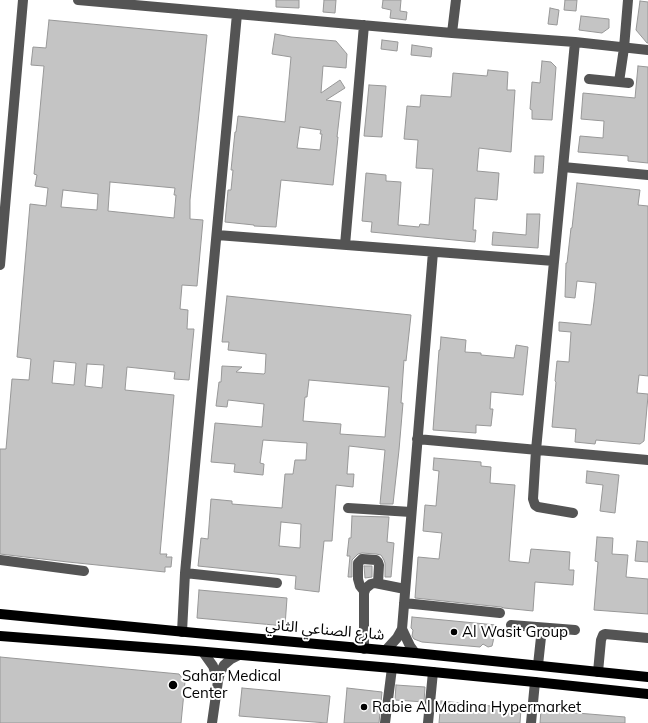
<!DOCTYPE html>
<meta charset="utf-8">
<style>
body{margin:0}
canvas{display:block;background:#fff}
</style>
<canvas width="648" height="723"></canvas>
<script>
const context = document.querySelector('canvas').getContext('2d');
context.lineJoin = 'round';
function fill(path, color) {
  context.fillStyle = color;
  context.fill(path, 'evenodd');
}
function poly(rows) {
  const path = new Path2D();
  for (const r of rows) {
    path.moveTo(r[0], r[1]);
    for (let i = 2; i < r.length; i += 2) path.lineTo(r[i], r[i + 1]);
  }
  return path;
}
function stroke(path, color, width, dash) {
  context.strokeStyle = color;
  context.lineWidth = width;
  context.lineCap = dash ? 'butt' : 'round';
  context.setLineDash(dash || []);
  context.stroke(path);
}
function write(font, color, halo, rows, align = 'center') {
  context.font = font + ' Mulish,"Noto Sans Arabic",sans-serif';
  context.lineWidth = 4;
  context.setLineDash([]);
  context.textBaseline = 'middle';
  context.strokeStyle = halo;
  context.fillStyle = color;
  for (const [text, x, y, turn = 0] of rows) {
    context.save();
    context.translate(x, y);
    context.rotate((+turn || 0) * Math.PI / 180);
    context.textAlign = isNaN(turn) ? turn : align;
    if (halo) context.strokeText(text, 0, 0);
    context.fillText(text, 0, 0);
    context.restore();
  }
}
const building = poly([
 [276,0,299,0,299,8,276,7,276,0],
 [324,0,336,0,335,13,323,12,324,0],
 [383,0,401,0,400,11,407,12,406,20,390,18,391,10,382,8,383,0],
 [565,0,577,0,576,11,564,10,565,0],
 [640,1,648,2,648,43,647,43,636,30,640,1],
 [550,8,559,10,557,25,548,24,550,8],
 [581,16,609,19,609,28,602,33,579,30,581,16],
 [49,20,207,35,190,200,190,219,203,220,197,286,182,285,180,309,188,310,187,329,194,329,189,380,174,379,175,372,127,367,125,390,174,395,160,554,167,554,166,557,172,557,171,567,165,567,165,572,68,562,0,554,0,449,6,449,12,379,29,380,31,359,17,357,30,204,46,206,48,188,35,186,37,175,34,174,44,66,31,65,33,47,46,48,49,20],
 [110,182,175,188,174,195,176,195,174,218,108,211,110,182],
 [63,190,98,194,97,210,61,207,63,190],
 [54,361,76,363,74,385,52,383,54,361],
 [87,364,104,365,102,388,85,386,87,364],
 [275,34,291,37,336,41,347,54,346,68,323,66,321,93,340,80,345,88,326,100,341,102,337,137,338,137,333,185,281,180,276,227,254,226,254,225,225,222,228,190,231,190,233,170,231,170,235,132,236,132,238,116,285,122,291,57,272,54,275,34],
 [300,127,321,130,320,134,322,134,320,150,297,148,300,127],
 [382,40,398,42,397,51,381,49,382,40],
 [412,45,432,48,431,57,411,55,412,45],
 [542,61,551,62,556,67,552,120,532,119,532,110,530,109,532,82,540,83,542,61],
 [638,66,648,67,648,163,628,161,628,156,578,152,580,136,603,138,604,121,581,119,583,93,635,98,638,66],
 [488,70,508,72,507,90,515,90,511,152,479,148,477,171,499,173,497,200,475,198,473,230,476,230,475,242,371,232,372,222,362,221,366,173,386,175,386,181,401,182,398,225,419,227,420,224,429,225,433,169,416,168,418,140,404,139,407,106,420,107,421,95,451,97,453,73,487,76,488,70],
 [369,85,386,86,382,137,364,136,369,85],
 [535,156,544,156,543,173,534,173,535,156],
 [577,183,640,190,638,205,648,206,648,376,639,375,637,393,648,394,648,396,644,441,640,444,596,440,595,444,575,442,576,429,552,427,556,382,555,381,557,361,569,362,571,332,559,331,559,322,591,325,594,302,596,283,577,281,575,298,565,297,566,263,567,263,571,228,572,228,577,183],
 [527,214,540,214,538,248,492,245,493,232,526,235,527,214],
 [227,296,411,315,406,361,404,360,401,403,403,403,399,450,393,504,380,504,385,450,349,446,347,474,354,474,353,487,336,485,332,541,324,541,319,592,295,589,296,576,198,566,201,538,208,539,211,499,232,501,232,504,282,508,285,474,293,474,295,460,306,460,307,443,263,440,260,463,264,464,263,475,234,472,235,464,211,462,215,423,262,427,264,404,228,400,227,407,216,406,219,382,221,382,222,366,242,367,236,372,264,374,265,373,266,354,228,350,229,342,222,342,227,296],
 [309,380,389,387,385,437,340,434,341,424,303,421,305,397,307,397,309,380],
 [281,522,301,524,300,548,279,546,281,522],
 [441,337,466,340,465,352,481,353,481,355,514,358,516,345,528,347,523,395,491,392,490,409,493,409,491,426,476,425,476,433,433,430,439,350,440,350,441,337],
 [434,458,481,462,481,466,491,467,490,483,515,485,509,561,529,563,531,549,570,552,569,570,574,570,573,585,535,582,533,611,504,608,501,607,415,598,418,557,439,559,442,533,423,531,425,505,436,506,439,471,433,470,434,458],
 [587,471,619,475,615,513,600,511,603,485,586,483,587,471],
 [352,516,389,517,387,542,394,543,391,577,385,577,385,563,384,560,381,555,376,554,362,553,358,554,352,560,352,577,348,577,350,556,347,556,349,538,351,538,352,516],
 [597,537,613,538,612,554,628,555,626,577,648,579,648,614,594,610,598,562,595,561,597,537],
 [637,541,648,542,648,562,635,561,637,541],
 [364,566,372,566,372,577,365,578,364,566],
 [199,590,287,598,285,626,197,618,199,590],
 [412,617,496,625,495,635,494,636,493,642,492,646,488,647,483,644,480,647,422,642,414,639,412,636,413,630,411,628,412,617],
 [0,657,179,674,185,682,181,723,0,723,0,657],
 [396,685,425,687,424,702,395,700,396,685],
 [242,688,330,696,327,723,239,716,242,688],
 [347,688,382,692,379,723,344,723,347,688],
 [441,701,521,709,520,723,439,723,441,701],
 [541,710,625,717,625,723,540,723,541,710]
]);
fill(building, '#c4c4c4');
stroke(building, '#989898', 1);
stroke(poly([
 [78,0,452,33,575,42,648,50],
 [452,33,456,0],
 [589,79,629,83],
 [619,82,624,48,628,0],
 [563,167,648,175],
 [217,235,554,261],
 [345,245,364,25],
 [0,265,23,0],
 [417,439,648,460],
 [348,508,411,512],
 [573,513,538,507,535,505,533,499,536,450,575,42],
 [0,560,84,571],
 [185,573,277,583],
 [364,591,360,586,358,579,358,563,362,559,376,560,378,562,379,565,378,583],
 [404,603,500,613],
 [511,625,575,630],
 [402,629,410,646,415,653],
 [182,632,185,573,237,14],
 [364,649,364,593,366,588,371,584,375,583,405,589],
 [386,650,397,638,402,629,433,252],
 [203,652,213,666,218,681],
 [538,665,542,628],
 [598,672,601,640,603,635,605,634,648,638],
 [212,723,218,681,220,673,224,665,231,659,239,655],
 [385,723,392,668],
 [428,723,433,672],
 [531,723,535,682]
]), '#545454', 10);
stroke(poly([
 [0,614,196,633,415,653,648,677],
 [0,636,195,651,392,668,535,682,648,694]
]), '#000', 10);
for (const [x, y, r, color] of [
 [454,632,4,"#000"],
 [173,685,5,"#000"],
 [364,707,4,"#000"]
]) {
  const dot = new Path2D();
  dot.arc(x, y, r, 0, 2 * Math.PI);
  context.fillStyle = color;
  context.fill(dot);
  stroke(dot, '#fff', 1.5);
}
write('15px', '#000', '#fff', [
 ["شارع الصناعي الثاني",325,630,5]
]);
write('15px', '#000', '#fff', [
 ["Al Wasit Group",462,632],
 ["Sahar Medical",182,676],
 ["Center",182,693],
 ["Rabie Al Madina Hypermarket",372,707]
], 'left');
</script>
